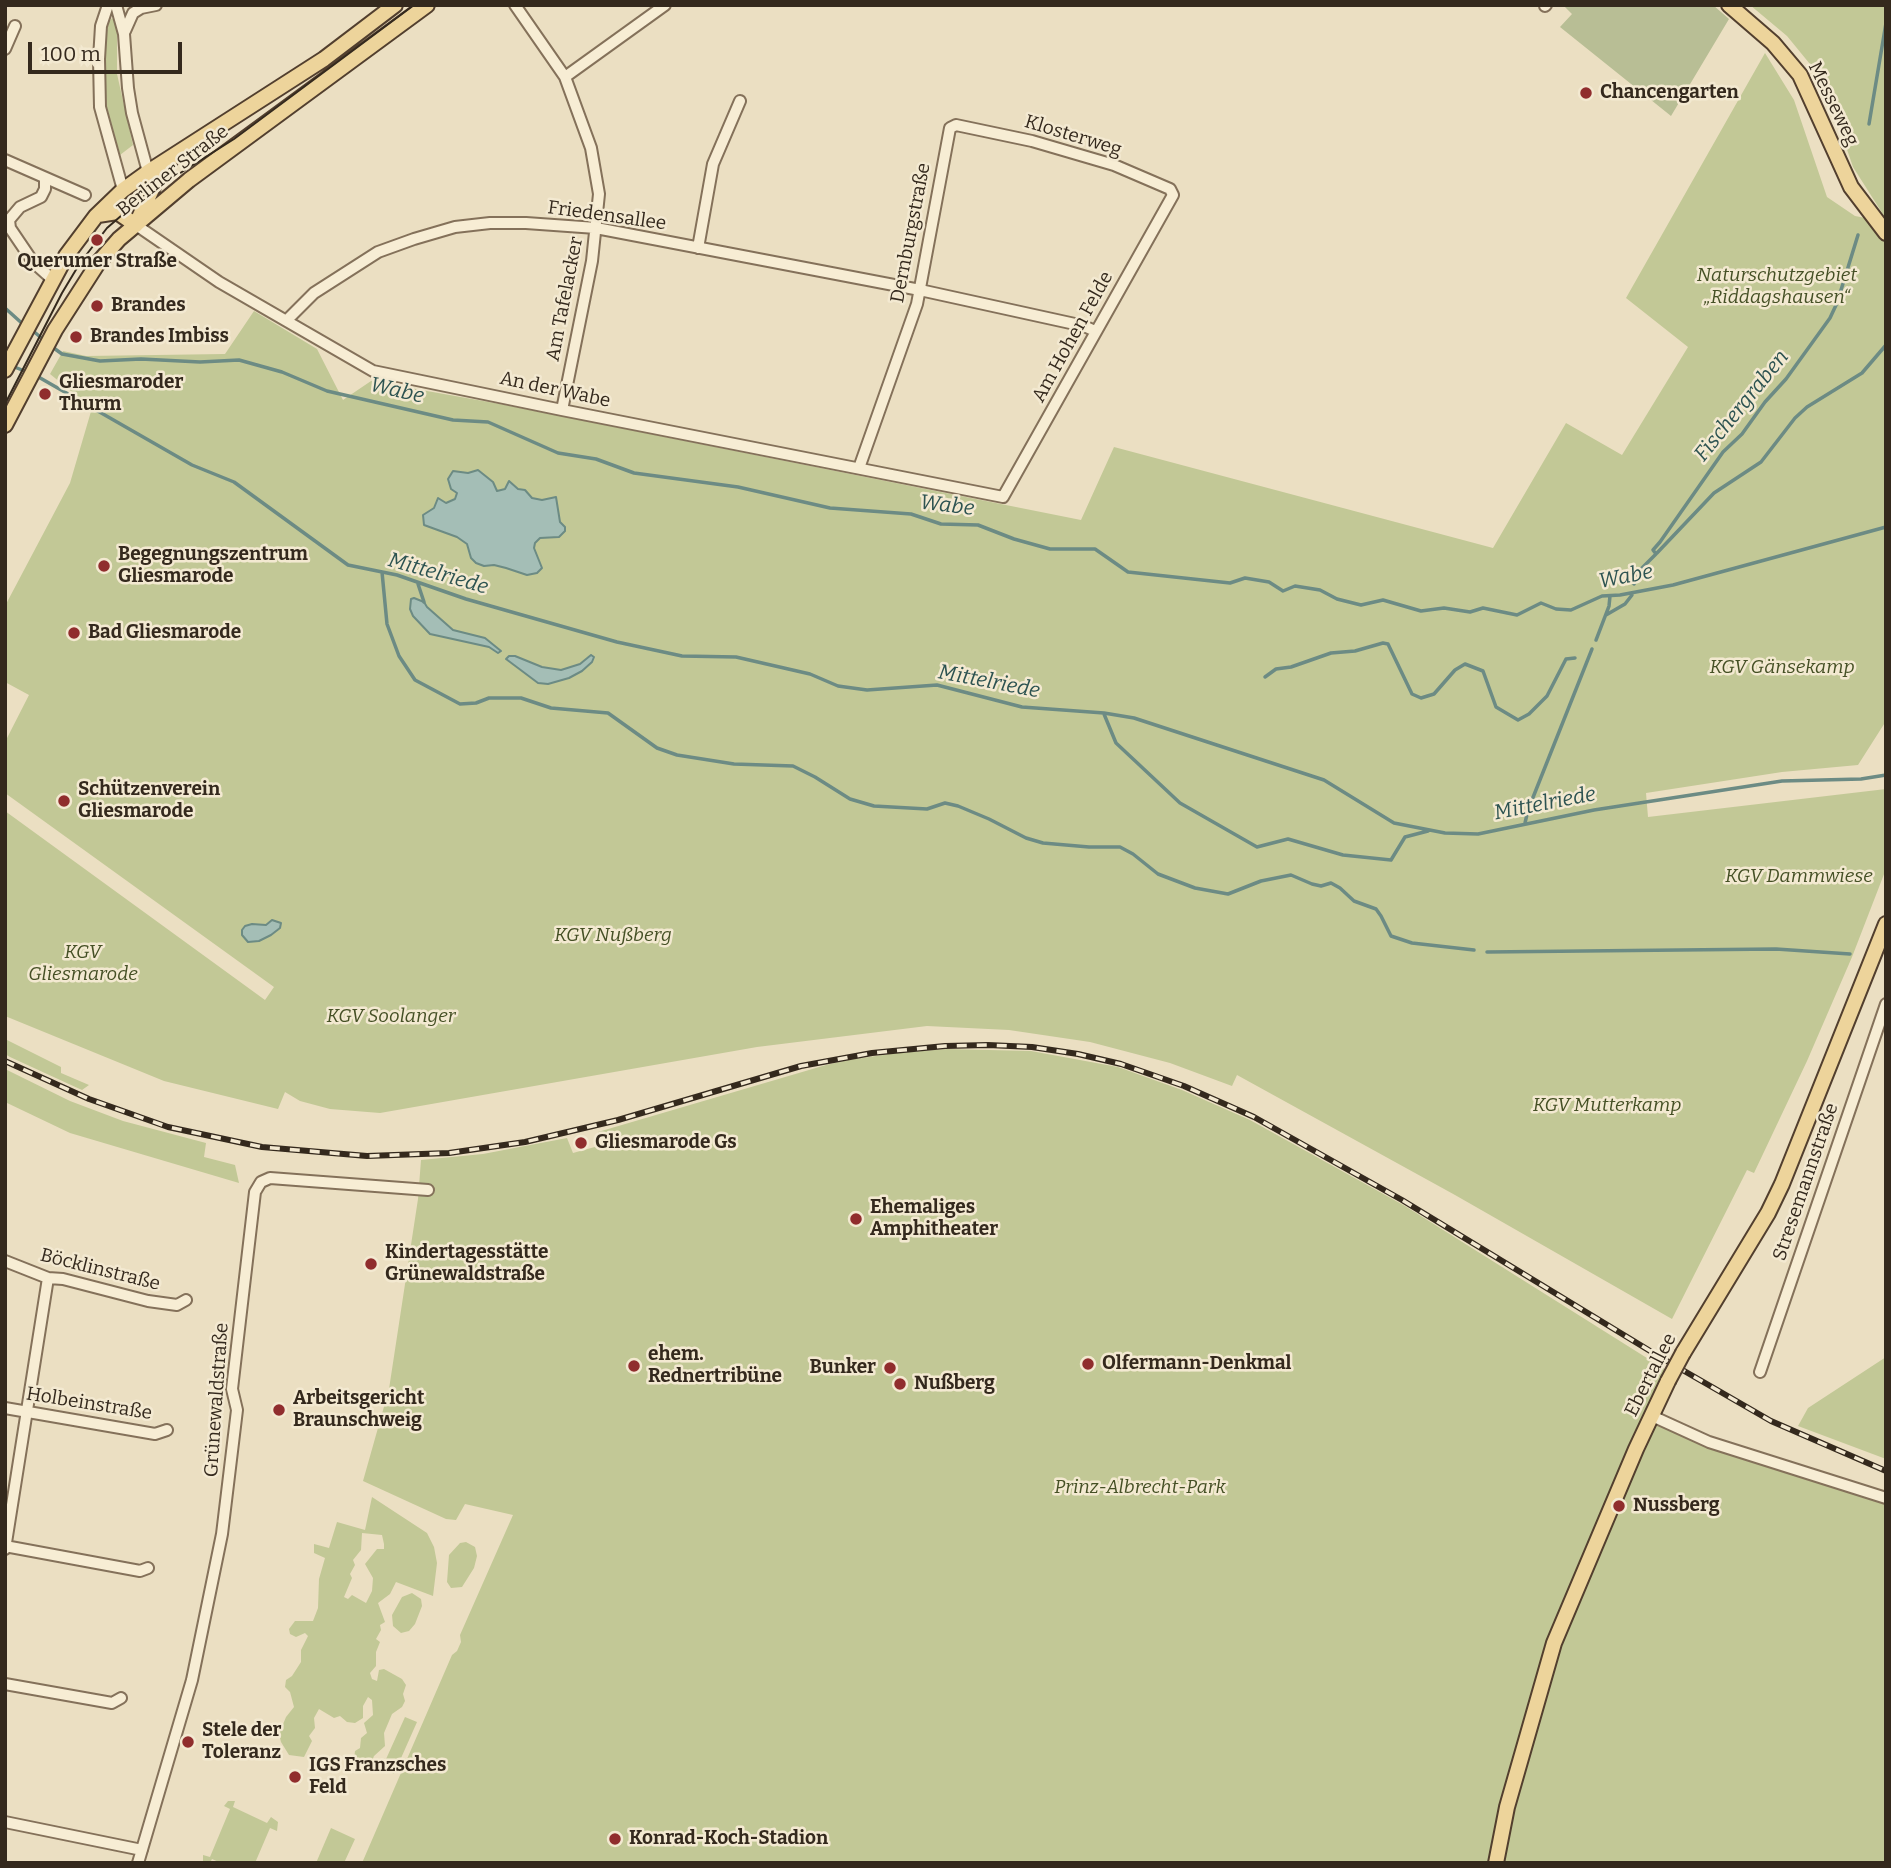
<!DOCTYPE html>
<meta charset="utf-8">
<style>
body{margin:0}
#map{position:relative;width:1891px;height:1868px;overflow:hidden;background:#ebdfc2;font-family:Bitter,serif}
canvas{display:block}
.frame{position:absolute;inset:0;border:7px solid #34291d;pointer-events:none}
.scale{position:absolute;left:28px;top:42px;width:154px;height:32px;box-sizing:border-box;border:4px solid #34291d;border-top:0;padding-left:9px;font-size:21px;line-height:24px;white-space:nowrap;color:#34291d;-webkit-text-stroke:5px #f3e9d1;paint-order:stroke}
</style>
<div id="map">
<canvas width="1891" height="1868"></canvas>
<div class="frame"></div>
<div class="scale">100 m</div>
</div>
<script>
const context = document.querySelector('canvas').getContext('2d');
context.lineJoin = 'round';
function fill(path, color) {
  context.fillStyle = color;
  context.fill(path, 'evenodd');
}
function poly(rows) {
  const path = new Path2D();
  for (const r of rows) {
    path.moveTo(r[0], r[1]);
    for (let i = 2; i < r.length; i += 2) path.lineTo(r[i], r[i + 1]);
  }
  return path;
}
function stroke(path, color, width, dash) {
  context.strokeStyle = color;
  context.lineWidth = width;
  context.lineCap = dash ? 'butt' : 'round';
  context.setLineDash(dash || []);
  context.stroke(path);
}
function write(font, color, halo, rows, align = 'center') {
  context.font = font + ' Bitter,serif';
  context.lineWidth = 5;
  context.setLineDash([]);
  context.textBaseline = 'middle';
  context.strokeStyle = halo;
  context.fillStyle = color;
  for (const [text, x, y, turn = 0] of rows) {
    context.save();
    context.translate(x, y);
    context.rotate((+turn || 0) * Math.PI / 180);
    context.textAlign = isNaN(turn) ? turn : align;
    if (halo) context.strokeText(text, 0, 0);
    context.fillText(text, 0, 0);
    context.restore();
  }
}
fill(poly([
 [1750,5,1886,5,1886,219,1853,167,1828,94,1814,69,1787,36],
 [112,18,117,24,117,74,133,145,120,155,107,108,105,82,104,44,109,22],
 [1765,53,1794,100,1827,197,1855,216,1886,222,1886,721,1858,765,1782,772,1646,793,1648,817,1886,789,1886,869,1852,957,1807,1061,1754,1173,1747,1170,1672,1319,1455,1195,1237,1075,1232,1086,1170,1063,1090,1042,1009,1030,927,1026,757,1047,380,1113,330,1109,300,1101,285,1092,278,1109,164,1081,5,1016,5,811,265,1000,274,987,5,793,5,742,29,695,5,682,5,606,70,483,92,408,50,374,63,351,86,356,225,354,254,311,317,349,343,400,371,381,500,404,1081,520,1114,447,1493,548,1566,423,1622,455,1688,347,1626,298],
 [5,1039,61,1067,61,1073,89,1085,82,1090,10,1057,5,1054],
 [947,1049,1031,1051,1118,1067,1182,1090,1250,1120,1405,1206,1666,1370,1645,1416,1677,1433,1886,1505,1886,1863,362,1863,452,1655,457,1651,461,1642,460,1635,513,1515,465,1504,456,1520,446,1519,363,1481,389,1389,418,1199,421,1160,483,1154,567,1138,573,1153,602,1145,598,1132,826,1065,848,1060,897,1053],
 [5,1069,70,1101,123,1121,206,1143,204,1157,235,1165,239,1183,70,1133,5,1102],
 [1886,1357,1886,1459,1798,1426,1808,1408],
 [372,1497,427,1533,434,1547,437,1563,433,1596,396,1582,390,1594,378,1603,385,1622,380,1625,381,1630,376,1639,380,1642,376,1652,376,1666,370,1673,372,1679,377,1681,379,1670,384,1669,402,1679,406,1685,403,1694,405,1701,402,1707,392,1714,384,1733,385,1746,374,1756,370,1766,365,1768,358,1765,354,1759,355,1751,360,1748,361,1738,367,1733,364,1723,373,1715,372,1700,368,1697,363,1706,363,1718,355,1723,347,1722,340,1716,334,1718,319,1709,314,1718,315,1728,309,1736,312,1741,304,1757,289,1755,281,1742,279,1734,286,1717,294,1707,290,1692,285,1687,286,1680,292,1676,301,1662,301,1650,308,1636,305,1633,296,1637,290,1634,289,1629,295,1621,313,1621,318,1608,319,1579,325,1558,314,1553,314,1544,329,1548,337,1522,365,1530],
 [362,1533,382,1535,384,1544,384,1549,377,1549,365,1564,373,1578,372,1591,366,1603,352,1595,348,1599,344,1597,352,1578,350,1574,355,1565,353,1560,361,1550],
 [466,1542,475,1547,477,1556,474,1568,462,1587,451,1588,447,1582,449,1555,460,1543],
 [412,1593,421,1599,422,1606,415,1624,409,1631,401,1633,393,1626,392,1615,402,1597],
 [405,1717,417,1722,394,1774,382,1768],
 [228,1801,235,1801,233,1807,267,1823,271,1817,278,1822,277,1831,270,1828,255,1863,221,1863,212,1859,210,1863,203,1862,203,1855,210,1857,230,1809,224,1806],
 [331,1828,355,1839,344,1863,316,1863]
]), '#c2c896');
fill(poly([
 [1563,5,1713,5,1729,19,1671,116,1560,27,1572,14]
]), '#b8be95');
const water = poly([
 [478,470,493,482,497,491,505,489,509,481,518,489,525,490,532,498,542,500,556,497,560,522,565,527,565,531,559,537,540,538,535,543,534,548,542,568,537,573,527,575,506,568,494,565,484,566,476,563,471,558,467,544,457,537,424,525,423,515,434,508,438,498,446,503,455,499,457,493,451,489,448,479,453,471,468,473,478,470],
 [414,598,424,602,427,607,453,630,485,638,501,651,498,653,489,647,430,634,413,616,410,609,411,599,414,598],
 [591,655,594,657,592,662,582,671,569,678,548,684,538,683,506,659,509,656,515,656,542,667,561,670,580,664,591,655],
 [272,920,281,923,280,928,271,935,259,941,248,942,242,935,242,930,245,926,252,924,266,925,272,920]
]);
fill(water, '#a4beb6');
stroke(water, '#6c8b84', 2);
stroke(poly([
 [1869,124,1886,23],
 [5,308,25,326],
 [32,330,45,341],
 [51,346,62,354,100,361,141,359,200,362,239,360,282,372,327,391,453,420,488,422,558,453,596,459,634,473,738,487,830,508,911,514,941,524,978,525,1014,539,1050,549,1095,549,1128,572,1230,583,1245,578,1269,582,1283,591,1295,586,1320,590,1337,599,1361,605,1383,600,1421,611,1444,608,1470,612,1483,608,1517,615,1541,603,1556,609,1571,610,1602,596,1620,595,1673,585,1886,527],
 [12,366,27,372],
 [35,375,192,465,234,482,348,565,397,575,466,599,617,642,682,656,736,657,810,674,838,686,867,690,937,685,1022,707,1104,713,1134,718,1324,780,1394,823,1445,833,1478,834,1594,810,1782,781,1861,779,1886,775],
 [1657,553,1714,493,1761,462,1795,418,1807,407,1862,373,1886,345],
 [382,572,387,624,399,656,415,680,460,704,476,703,489,698,521,698,551,708,608,713,657,748,677,755,734,764,793,766,815,777,850,799,874,806,927,809,945,803,958,806,989,819,1026,838,1043,843,1089,847,1120,847,1133,854,1158,874,1195,888,1228,894,1261,881,1291,875,1312,884,1321,886,1331,883,1340,888,1354,901,1376,909,1381,916,1391,936,1412,943,1474,950],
 [418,584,424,602],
 [1634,584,1640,570,1656,554,1653,550,1660,542,1723,452,1742,434,1765,402,1786,379,1830,318,1837,303,1858,235],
 [1606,615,1625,604,1632,595],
 [1596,640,1609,606,1610,596],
 [1265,677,1276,669,1291,667,1331,653,1355,651,1383,643,1388,644,1412,694,1421,698,1434,694,1455,670,1465,664,1483,671,1496,707,1518,720,1529,714,1547,696,1566,659,1575,658],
 [1104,714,1116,743,1180,803,1257,847,1288,839,1343,855,1391,860,1405,837,1428,831],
 [1525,823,1528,810,1592,649],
 [1487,952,1776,949,1850,954]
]), '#6c8b84', 3.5);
const minor = poly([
 [108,5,101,26,99,59,100,107,123,190],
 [116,5,124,34,128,88,132,113,148,172],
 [515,5,565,77,591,148,599,194,592,261,562,410],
 [1545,6,1546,5],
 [125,31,133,13,141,8,156,5],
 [5,49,15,26],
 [565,77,665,5],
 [5,160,85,195],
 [45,178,45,189,41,197,20,207,9,220,10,228,33,262,52,279],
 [136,225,219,282,373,371,562,410,1003,497,1173,195,1170,189,1114,165,1032,141,956,125,950,128,917,304,859,468],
 [698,248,713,164,740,101],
 [287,320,314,293,378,252,414,239,455,227,490,223,526,223,596,228,920,290,1084,326,1095,331],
 [5,1261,48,1278,63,1279,148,1301,177,1305,186,1300],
 [1760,1372,1886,1004],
 [5,1408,155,1434,167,1430],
 [1652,1416,1709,1442,1886,1498],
 [5,1546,140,1571,148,1568],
 [5,1549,48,1278],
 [5,1684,112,1703,121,1698],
 [5,1822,142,1850],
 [138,1863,192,1680,222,1534,237,1410,232,1389,255,1192,261,1182,270,1178,428,1190]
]);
const major = poly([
 [1729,5,1773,43,1800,75,1851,187,1886,233],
 [98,215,117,212,136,225],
 [138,220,157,178,170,161],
 [5,370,66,256,96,216,123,190,148,172,324,59,395,5],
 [5,425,55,330,98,263,119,239,189,180,427,5],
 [1683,1353,1768,1213,1782,1184,1886,924],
 [1496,1863,1507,1807,1554,1643,1636,1449,1668,1381]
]);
stroke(minor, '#84715a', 14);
stroke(major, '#523f2e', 18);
stroke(minor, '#f7edd4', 10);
stroke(major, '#edd49b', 14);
stroke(poly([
 [5,404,62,293,80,263,107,228,144,196,234,139,414,5]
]), '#34291d', 2);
const rail = poly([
 [5,1061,89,1099,168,1127,262,1147,367,1156,449,1153,525,1142,618,1120,801,1066,872,1053,945,1046,988,1045,1032,1047,1078,1054,1121,1064,1184,1086,1254,1117,1402,1200,1660,1357,1771,1421,1886,1471]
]);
stroke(rail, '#34291d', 6);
stroke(rail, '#f3e9d1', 3.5, [10]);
const majorBridge = poly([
 [1668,1381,1683,1353]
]);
stroke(majorBridge, '#523f2e', 18, []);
stroke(majorBridge, '#edd49b', 14);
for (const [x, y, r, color] of [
 [1586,93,7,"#902d2d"],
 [97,240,7,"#902d2d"],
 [97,306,7,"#902d2d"],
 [76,337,7,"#902d2d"],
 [45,394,7,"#902d2d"],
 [104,566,7,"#902d2d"],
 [74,633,7,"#902d2d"],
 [64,801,7,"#902d2d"],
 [581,1143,7,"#902d2d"],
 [856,1219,7,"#902d2d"],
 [371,1264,7,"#902d2d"],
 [1088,1364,7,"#902d2d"],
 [634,1366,7,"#902d2d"],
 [890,1368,7,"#902d2d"],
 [900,1384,7,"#902d2d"],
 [279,1410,7,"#902d2d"],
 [1619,1506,7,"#902d2d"],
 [188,1742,7,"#902d2d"],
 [295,1777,7,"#902d2d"],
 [615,1839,7,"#902d2d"]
]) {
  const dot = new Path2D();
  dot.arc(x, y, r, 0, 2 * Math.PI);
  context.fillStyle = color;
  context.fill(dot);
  stroke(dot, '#f3e9d1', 2.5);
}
write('bold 19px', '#34291d', '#f3e9d1', [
 ["Chancengarten",1600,93],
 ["Querumer Straße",97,262,"center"],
 ["Brandes",111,306],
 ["Brandes Imbiss",90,337],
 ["Gliesmaroder",59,383],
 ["Thurm",59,405],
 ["Begegnungszentrum",118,555],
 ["Gliesmarode",118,577],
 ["Bad Gliesmarode",88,633],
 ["Schützenverein",78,790],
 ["Gliesmarode",78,812],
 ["Gliesmarode Gs",595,1143],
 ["Ehemaliges",870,1208],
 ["Amphitheater",870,1230],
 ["Kindertagesstätte",385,1253],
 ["Grünewaldstraße",385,1275],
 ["ehem.",648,1355],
 ["Rednertribüne",648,1377],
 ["Olfermann-Denkmal",1102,1364],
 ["Bunker",876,1368,"right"],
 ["Nußberg",914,1384],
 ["Arbeitsgericht",293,1399],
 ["Braunschweig",293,1421],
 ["Nussberg",1633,1506],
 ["Stele der",202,1731],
 ["Toleranz",202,1753],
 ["IGS Franzsches",309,1766],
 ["Feld",309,1788],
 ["Konrad-Koch-Stadion",629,1839]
], 'left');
write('19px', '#34291d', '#f3e9d1', [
 ["Messeweg",1833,104,64],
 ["Klosterweg",1073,136,17],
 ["Berliner Straße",173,171,-38],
 ["Friedensallee",607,216,8],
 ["Dernburgstraße",911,233,-79],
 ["Am Tafelacker",565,299,-79],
 ["Am Hohen Felde",1073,337,-61],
 ["An der Wabe",555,390,12],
 ["Stresemannstraße",1806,1182,-71],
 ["Böcklinstraße",100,1270,14],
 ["Ebertallee",1651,1375,-63],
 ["Grünewaldstraße",217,1400,-86],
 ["Holbeinstraße",89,1404,9]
]);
write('italic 19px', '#455025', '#f3e9d1', [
 ["Naturschutzgebiet",1777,276],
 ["„Riddagshausen“",1777,298],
 ["KGV Gänsekamp",1782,668],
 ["KGV Dammwiese",1799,877],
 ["KGV Nußberg",613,936],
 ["KGV",83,953],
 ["Gliesmarode",83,975],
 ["KGV Soolanger",391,1017],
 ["KGV Mutterkamp",1607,1106],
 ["Prinz-Albrecht-Park",1140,1488]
]);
write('italic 21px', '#2d5351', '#f3e9d1', [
 ["Wabe",397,391,13],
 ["Fischergraben",1742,406,-51],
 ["Wabe",947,506,7],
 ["Mittelriede",438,574,16],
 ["Wabe",1626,577,-11],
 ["Mittelriede",989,682,11],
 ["Mittelriede",1545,804,-11]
]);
</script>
